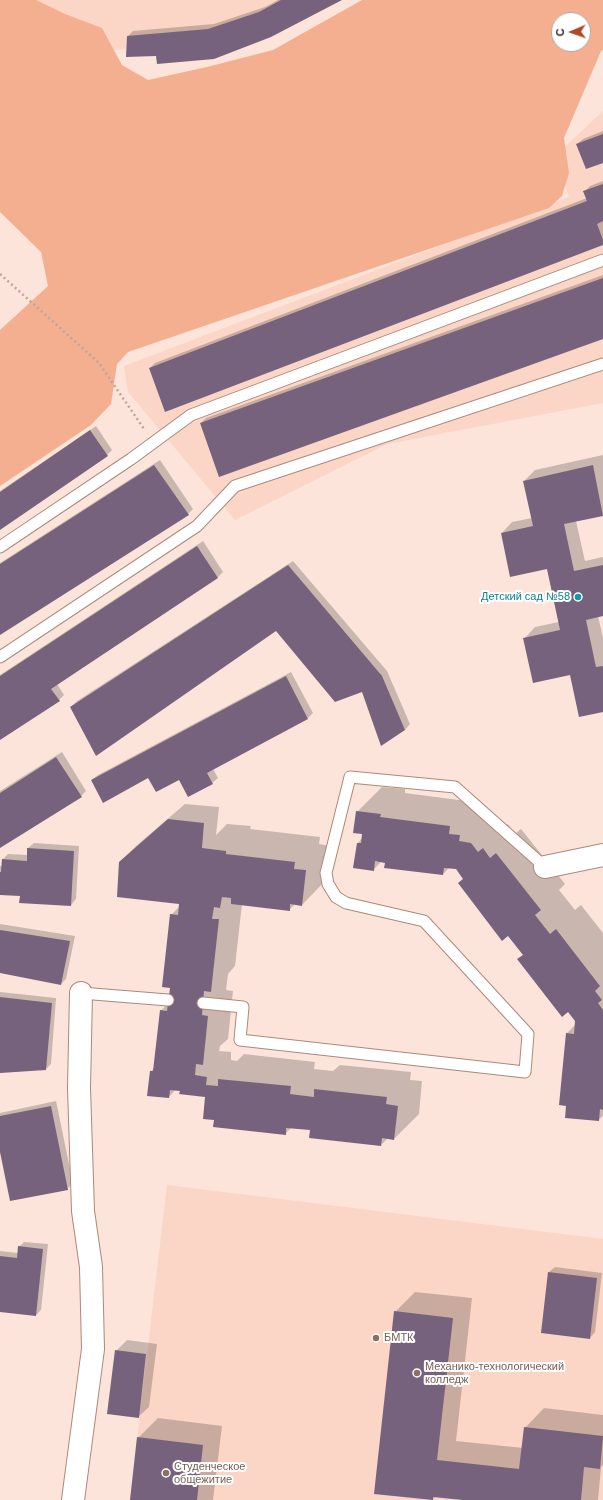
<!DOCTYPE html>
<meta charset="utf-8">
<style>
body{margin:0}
#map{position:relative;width:603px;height:1500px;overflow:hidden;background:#fce4da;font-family:Arial,sans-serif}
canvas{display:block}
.north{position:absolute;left:551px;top:12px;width:40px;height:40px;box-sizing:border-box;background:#fff;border:1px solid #ada8a5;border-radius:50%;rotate:268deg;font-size:11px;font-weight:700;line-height:16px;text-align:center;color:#33251f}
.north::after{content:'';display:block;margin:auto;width:14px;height:18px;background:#b04826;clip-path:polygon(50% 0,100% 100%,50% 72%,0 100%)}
</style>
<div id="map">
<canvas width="603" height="1500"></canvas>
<div class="north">С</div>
</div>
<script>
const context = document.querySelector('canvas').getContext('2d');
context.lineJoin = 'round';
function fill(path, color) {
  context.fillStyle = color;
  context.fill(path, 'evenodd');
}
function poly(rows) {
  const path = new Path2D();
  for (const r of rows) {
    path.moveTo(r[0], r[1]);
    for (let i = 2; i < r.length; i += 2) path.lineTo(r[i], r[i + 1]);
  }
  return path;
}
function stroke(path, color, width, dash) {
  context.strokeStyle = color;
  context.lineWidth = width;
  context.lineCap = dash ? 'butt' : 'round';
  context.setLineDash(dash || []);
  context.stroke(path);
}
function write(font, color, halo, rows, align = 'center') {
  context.font = font + ' Arial,sans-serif';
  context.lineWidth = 4;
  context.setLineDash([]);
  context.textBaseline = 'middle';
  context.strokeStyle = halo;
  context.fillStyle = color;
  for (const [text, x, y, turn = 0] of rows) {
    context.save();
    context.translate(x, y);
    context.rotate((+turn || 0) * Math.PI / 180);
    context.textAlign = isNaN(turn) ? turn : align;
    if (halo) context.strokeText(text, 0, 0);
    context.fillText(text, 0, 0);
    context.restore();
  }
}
fill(poly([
 [4,0,314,0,264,28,110,51],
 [603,111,603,403,387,444,235,520,128,392,124,366,569,197,555,156],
 [167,1185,603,1239,603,1500,130,1500]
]), '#fbd5c6');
fill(poly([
 [0,0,36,0,65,14,102,28,122,65,148,80,207,67,273,50,362,0,603,0,603,50,601,51,564,138,569,173,562,196,549,208,128,352,117,364,111,404,91,425,0,486,0,330,48,286,41,252,0,212],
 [559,20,583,20,583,44,559,44]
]), '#f4af91');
fill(poly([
 [278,0,340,0,157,55,128,36,133,31,214,24,265,7],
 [603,131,603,162,577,144,583,139],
 [603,181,603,244,150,368,155,363,587,198,585,191,590,186],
 [603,275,603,338,201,423,206,418],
 [96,426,112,450,107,455,0,529,0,491],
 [603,455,603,515,576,521,585,561,603,557,603,615,598,616,603,638,603,711,570,674,525,638,535,627,559,622,547,568,502,533,512,522,532,518,524,481,535,470],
 [160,460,193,509,188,514,0,633,0,563],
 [203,541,223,572,218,577,57,684,64,695,59,700,0,739,0,675],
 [293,561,387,671,410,724,405,730,362,691,277,630,71,707,77,701],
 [291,672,313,713,308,718,213,769,218,778,212,783,179,779,148,777,92,780,98,775],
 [62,752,86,791,81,796,0,847,0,791],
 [382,787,405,789,405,793,474,802,503,828,508,824,515,834,521,829,565,884,559,890,575,910,581,905,603,933,603,1116,598,1120,567,1033,575,1025,576,1021,568,1011,518,960,524,954,456,868,450,867,443,874,382,861,373,870,358,843,362,838,363,833,357,812],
 [185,804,219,807,216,835,227,824,251,826,250,829,320,837,319,844,330,846,326,880,302,905,295,904,289,910,242,904,235,966,228,974,226,990,233,991,228,1039,220,1046,219,1051,231,1052,231,1060,237,1061,244,1054,315,1062,314,1069,333,1071,340,1065,411,1072,410,1080,422,1081,419,1114,394,1139,388,1138,381,1145,311,1129,292,1127,285,1134,215,1119,206,1096,176,1089,169,1097,151,1071,155,1068,161,1011,169,1002,171,987,171,915,180,906,180,903,120,862,136,846],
 [34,843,79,846,76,899,71,905,21,895,0,894,0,866,3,866,3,859,8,854,28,855,28,848],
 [0,924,75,936,66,979,61,984,0,972],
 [0,992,56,998,51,1064,46,1069,0,1072],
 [56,1101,73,1183,67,1189,0,1147,0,1113],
 [24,1242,48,1244,41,1310,36,1315,0,1311,0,1251,18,1253,19,1247],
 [555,1267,602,1273,595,1332,590,1338,549,1272],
 [415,1292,472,1298,456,1441,523,1448,525,1428,544,1408,603,1415,603,1465,601,1467,598,1500,472,1500,436,1496,433,1499,395,1312],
 [127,1340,157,1344,149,1407,138,1417,116,1351],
 [158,1418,222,1426,213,1500,131,1500,138,1438]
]), '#0003');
fill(poly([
 [281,0,342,0,271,37,214,59,157,64,156,56,126,57,127,36,208,29,259,12],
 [603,134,603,163,586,169,576,144],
 [603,184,603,221,597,224,603,240,603,245,165,412,149,368,587,201,583,191],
 [603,278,603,339,219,477,200,423],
 [90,430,108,456,0,530,0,492],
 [154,465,189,515,0,635,0,564],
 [593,465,603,516,564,524,574,571,603,565,603,616,586,620,596,667,603,666,603,712,579,717,570,675,533,683,523,638,560,630,547,569,510,577,501,533,533,526,523,481],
 [197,546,218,578,51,689,60,701,0,740,0,676],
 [288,565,382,676,405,730,381,746,362,692,335,702,276,631,96,756,70,707],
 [286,676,308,719,207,773,213,784,188,797,179,780,156,792,148,778,103,803,91,780],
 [56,757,82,797,0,848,0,793],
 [356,811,381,814,380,817,450,826,449,834,460,835,459,841,471,843,478,852,483,848,490,858,496,853,541,910,535,915,550,934,556,929,600,986,595,991,602,1000,598,1003,603,1010,603,1110,600,1109,599,1121,565,1118,566,1106,559,1105,566,1033,574,1034,575,1021,568,1012,562,1017,517,959,523,955,508,936,502,941,458,883,463,879,456,869,444,868,443,875,384,868,385,863,375,861,374,871,353,868,357,843,361,843,362,834,353,833],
 [168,819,204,823,202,848,226,851,226,854,295,862,294,869,306,870,302,906,290,904,290,911,231,904,231,898,222,897,220,908,214,907,212,919,219,919,211,992,204,991,202,1015,208,1016,203,1065,196,1064,195,1075,207,1077,206,1085,218,1086,218,1079,291,1086,290,1094,314,1097,314,1089,387,1097,386,1104,398,1106,394,1140,382,1138,381,1146,309,1138,310,1130,286,1128,286,1135,213,1127,214,1120,203,1119,205,1097,179,1094,180,1091,170,1090,169,1098,147,1096,150,1071,153,1071,160,1010,167,1011,170,988,162,987,170,914,178,915,179,904,117,897,119,862],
 [27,848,74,851,71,906,19,903,20,896,0,895,0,872,1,872,2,859,27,861],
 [0,930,70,941,61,985,0,973],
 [0,997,52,1003,46,1070,0,1073],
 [51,1106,68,1190,10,1201,0,1152,0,1116],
 [18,1246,43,1249,36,1316,0,1312,0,1256,17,1258],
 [548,1272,597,1278,590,1339,541,1333],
 [394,1311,453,1318,437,1460,519,1469,524,1427,603,1436,600,1469,584,1467,581,1500,463,1500,433,1497,433,1500,374,1494],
 [115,1350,146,1354,139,1418,107,1414],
 [137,1437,203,1445,197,1500,130,1500]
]), '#77627d');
const lane = poly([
 [0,547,131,459,191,415,603,260],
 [0,657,197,526,235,486,603,364],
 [81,993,168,1000],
 [203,1003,243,1007,240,1040,525,1072,528,1034,424,921,346,903,336,897,328,884,326,873,350,777,455,787,545,867]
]);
const street = poly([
 [545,867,603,855],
 [73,1500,93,1349,91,1267,83,1211,79,1088,81,993]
]);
stroke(lane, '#ac8979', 13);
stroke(street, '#ac8979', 24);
stroke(poly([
 [0,274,99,363,144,429]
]), '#bba69d', 2.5, [2, 3]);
stroke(lane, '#fff', 11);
stroke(street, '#fff', 22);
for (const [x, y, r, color] of [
 [578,597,4,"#0f9aa8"],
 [376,1338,4,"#8d6e63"],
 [417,1373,4,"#8d6e63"],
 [166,1473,4,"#8d6e63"]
]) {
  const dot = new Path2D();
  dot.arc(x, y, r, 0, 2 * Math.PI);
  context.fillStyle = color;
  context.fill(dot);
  stroke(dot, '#fff', 1.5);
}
write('11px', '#0d838f', '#fff', [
 ["Детский сад №58",570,597]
], 'right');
write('11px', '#785e54', '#fff', [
 ["БМТК",384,1338],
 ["Механико-технологический",425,1367],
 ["колледж",425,1380],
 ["Студенческое",174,1467],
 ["общежитие",174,1480]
], 'left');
</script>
